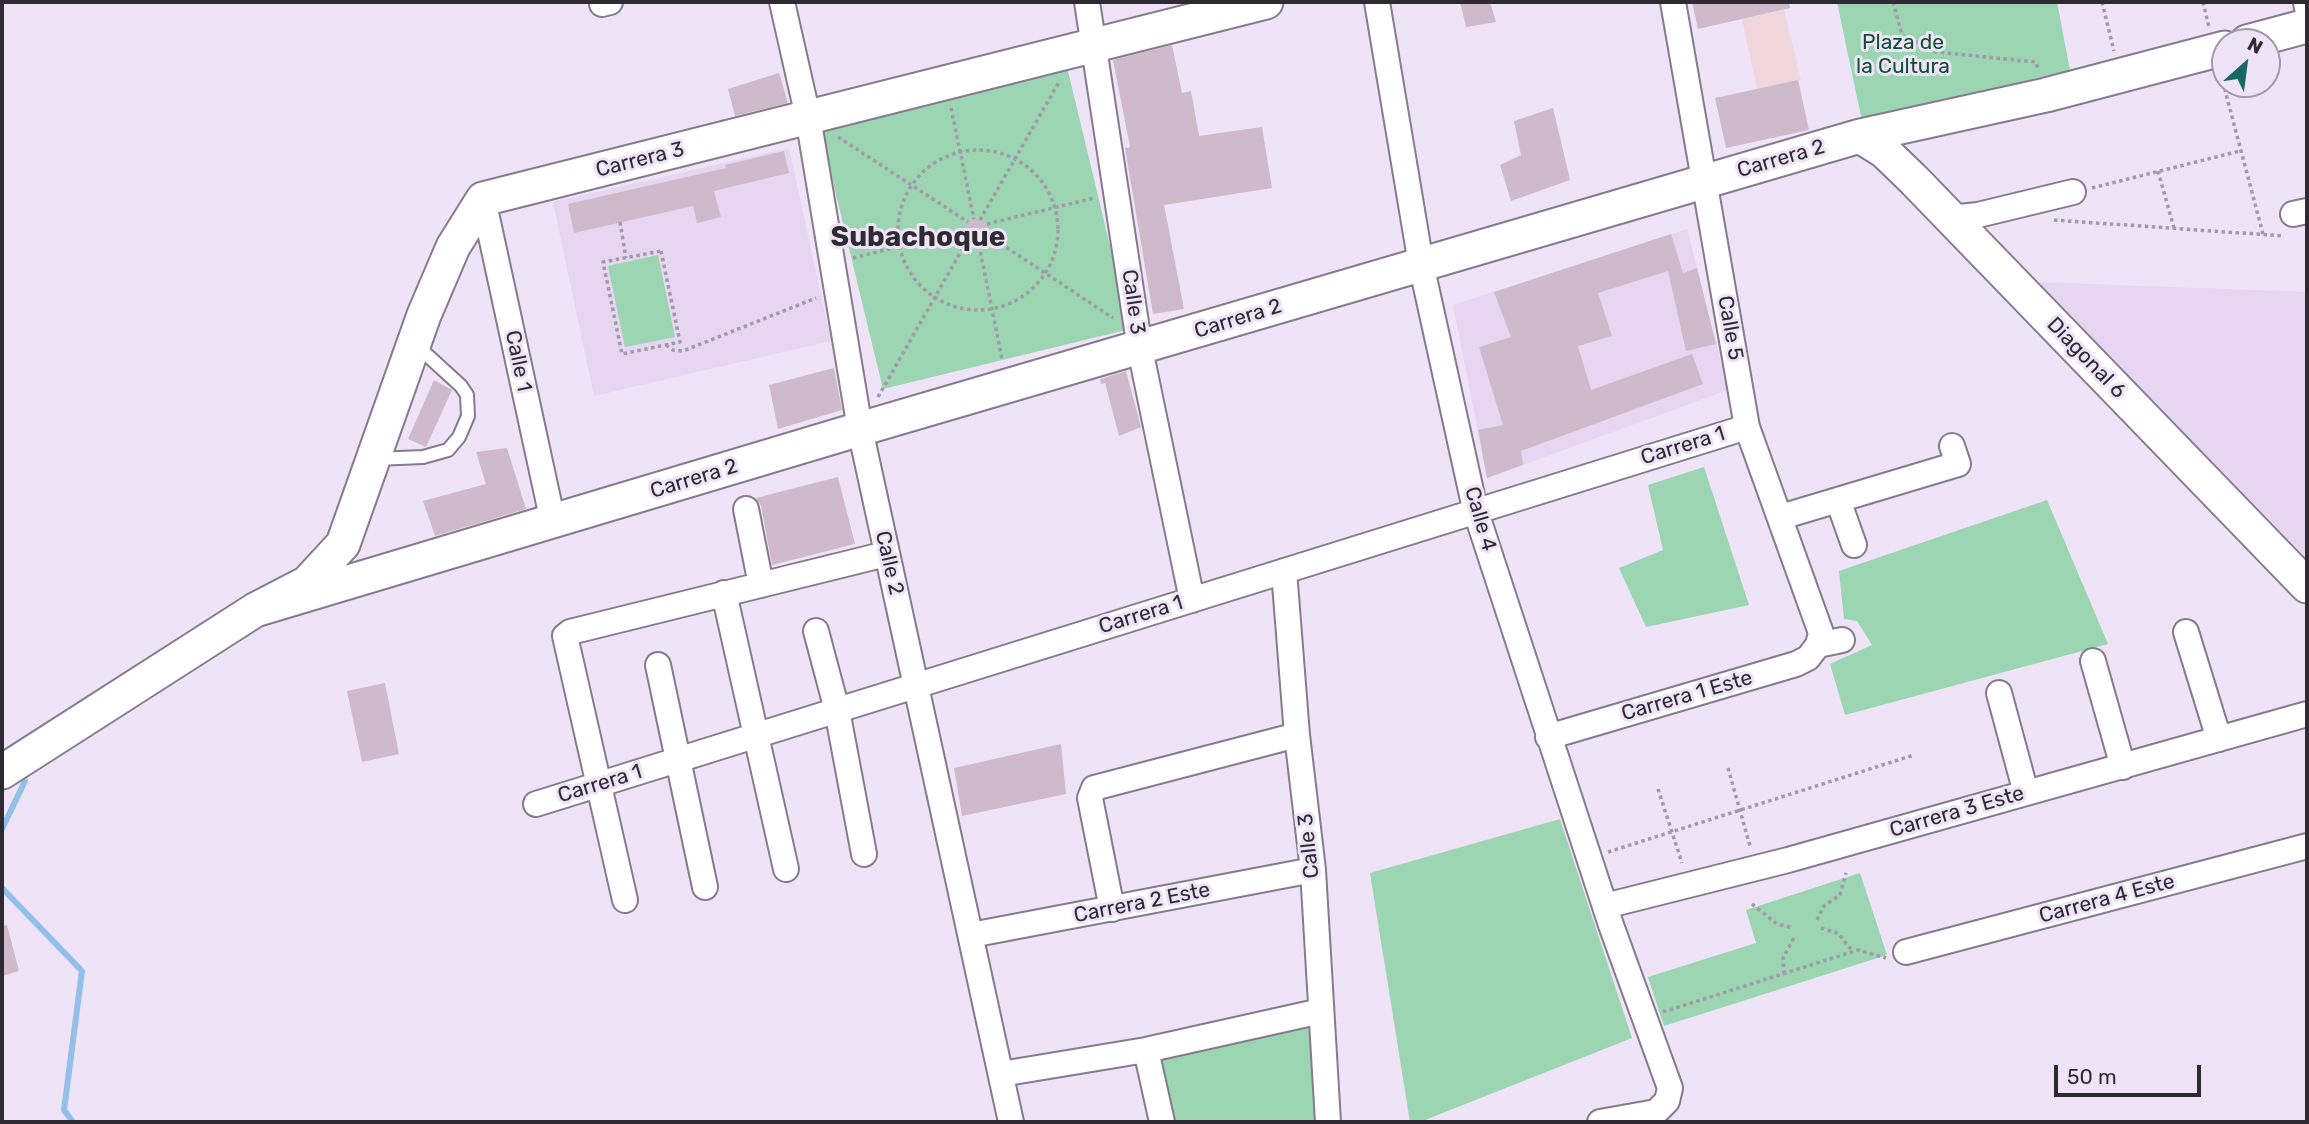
<!DOCTYPE html>
<style>
body{margin:0}
#map{position:relative;width:2309px;height:1124px;overflow:hidden;background:#efe3f8;font-family:Rubik,sans-serif}
canvas{display:block}
.frame{position:absolute;inset:0;border:4px solid #2e2a32;pointer-events:none}
.north{position:absolute;left:2211px;top:28px;width:70px;height:70px;box-sizing:border-box;background:#efe3f8;border:2px solid #a299a9;border-radius:50%;rotate:28deg;font-size:19px;font-weight:700;line-height:28px;text-align:center;color:#2e2a32}
.north::after{content:'';display:block;margin:auto;width:24px;height:32px;background:#196663;clip-path:polygon(50% 0,100% 100%,50% 72%,0 100%)}
.scale{position:absolute;left:2054px;top:1065px;width:147px;height:32px;box-sizing:border-box;border:4px solid #2e2a32;border-top:0;padding-left:9px;font-size:21px;line-height:24px;white-space:nowrap;color:#2e2a32;-webkit-text-stroke:5px #efe3f8;paint-order:stroke}
</style>
<div id="map">
<canvas width="2309" height="1124"></canvas>
<div class="frame"></div>
<div class="north">N</div>
<div class="scale">50 m</div>
</div>
<script>
const context = document.querySelector('canvas').getContext('2d');
context.lineJoin = 'round';
function fill(path, color) {
  context.fillStyle = color;
  context.fill(path, 'evenodd');
}
function poly(rows) {
  const path = new Path2D();
  for (const r of rows) {
    if (r.length === 3) {
      path.moveTo(r[0] + r[2], r[1]);
      path.arc(r[0], r[1], r[2], 0, 2 * Math.PI);
      continue;
    }
    path.moveTo(r[0], r[1]);
    for (let i = 2; i < r.length; i += 2) path.lineTo(r[i], r[i + 1]);
  }
  return path;
}
function stroke(path, color, width, dash) {
  context.strokeStyle = color;
  context.lineWidth = width;
  context.lineCap = dash ? 'butt' : 'round';
  context.setLineDash(dash || []);
  context.stroke(path);
}
function write(font, color, halo, rows, align = 'center') {
  context.font = font + ' Rubik,sans-serif';
  context.lineWidth = 6;
  context.setLineDash([]);
  context.textBaseline = 'middle';
  context.strokeStyle = halo;
  context.fillStyle = color;
  for (const [text, x, y, turn = 0] of rows) {
    context.save();
    context.translate(x, y);
    context.rotate((+turn || 0) * Math.PI / 180);
    context.textAlign = isNaN(turn) ? turn : align;
    if (halo) context.strokeText(text, 0, 0);
    context.fillText(text, 0, 0);
    context.restore();
  }
}
fill(poly([
 [1784,10,1801,80,1757,89,1742,19]
]), '#f1d7dc');
fill(poly([
 [789,148,831,341,594,396,553,202],
 [1687,229,1728,390,1487,478,1453,305],
 [2037,282,2307,292,2307,558]
]), '#e6d6f2');
fill(poly([
 [1837,2,2057,2,2070,70,1862,121],
 [1067,67,1130,329,883,389,819,124],
 [658,255,675,337,625,347,608,266],
 [1704,467,1749,605,1646,627,1619,568,1663,550,1648,485],
 [2047,500,2108,644,1845,715,1830,664,1872,645,1857,621,1844,619,1839,571],
 [1560,819,1632,1038,1420,1122,1410,1122,1370,873],
 [1860,873,1887,955,1664,1026,1648,977,1756,943,1746,910],
 [1308,1026,1319,1122,1175,1122,1160,1061]
]), '#9bd5b2');
stroke(poly([
 [2,829,25,781],
 [2,888,82,971,64,1110,73,1122]
]), '#92c0eb', 6);
fill(poly([
 [1460,2,1490,2,1496,22,1466,27],
 [1692,2,1789,2,1790,8,1698,29],
 [1172,45,1182,93,1191,91,1199,136,1262,127,1272,188,1164,205,1184,309,1153,314,1125,148,1130,147,1113,60],
 [779,73,788,103,735,116,728,89],
 [1798,80,1809,130,1726,148,1715,98],
 [1553,108,1570,180,1511,201,1500,165,1521,155,1514,121],
 [784,151,789,173,714,191,721,217,697,223,693,206,574,233,568,204,726,168,725,165],
 [977,232,13],
 [1671,234,1683,273,1697,268,1716,344,1686,351,1668,271,1598,293,1612,336,1578,346,1591,390,1692,354,1703,384,1521,451,1523,465,1487,478,1478,430,1503,425,1479,347,1511,337,1494,292],
 [834,368,842,410,778,429,769,385],
 [1126,371,1141,427,1119,436,1105,383,1101,384,1100,379],
 [434,380,452,390,426,447,408,439],
 [507,448,526,509,435,536,423,501,486,484,476,452],
 [838,477,855,544,772,565,761,506,756,498],
 [385,683,399,754,362,762,347,691],
 [1061,744,1066,794,962,816,954,768],
 [7,925,19,971,2,976,2,926]
]), '#cebaca');
const lane = poly([
 [375,459,423,457,448,450,459,437,468,416,467,395,461,386,415,344]
]);
const street = poly([
 [782,2,808,117,860,429,1011,1122],
 [1087,2,1140,349,1192,600],
 [1377,2,1421,264,1475,509,1611,925,1670,1088,1667,1101,1656,1112,1600,1122],
 [2306,2,2307,8],
 [602,4,610,2],
 [483,199,553,522],
 [2293,214,2307,211],
 [1950,218,1978,215,2073,192],
 [1838,500,1854,545],
 [746,509,761,585],
 [1781,517,1958,464,1952,446],
 [1284,571,1297,735,1313,870,1328,1122],
 [724,593,786,869],
 [816,631,837,710,864,854],
 [2186,632,2219,739],
 [1818,645,1842,640],
 [2093,661,2123,767],
 [658,665,705,887],
 [1999,693,2026,793],
 [1548,737,1796,664,1808,658,1818,645,1821,633,1747,427,1673,2],
 [536,804,1747,427],
 [625,900,565,636,570,632,886,554],
 [1605,906,1788,860,2307,714],
 [1112,909,1090,798,1094,788,1297,735],
 [971,935,1313,870],
 [1906,952,2307,846],
 [1146,1050,1162,1122],
 [1001,1074,1146,1050,1321,1011]
]);
const secondary = poly([
 [2247,42,2307,26],
 [1860,136,1884,151,1914,180,2307,586],
 [255,610,860,429,1860,136,2046,95,2225,48],
 [2,772,255,610,307,583,343,544,424,315,453,247,483,199,1266,2]
]);
stroke(lane, '#867b8e', 16);
stroke(street, '#867b8e', 28);
stroke(secondary, '#867b8e', 37);
stroke(poly([
 [1893,2,1902,35,1936,52,2036,62,2038,69],
 [2102,2,2114,51],
 [2203,2,2209,27],
 [2221,75,2263,234],
 [951,108,974,219],
 [838,137,968,222],
 [978,230,80],
 [2158,171,2174,228],
 [2092,188,2240,151],
 [980,220,1059,82],
 [2054,220,2284,236],
 [620,222,626,258],
 [987,224,1094,198],
 [989,236,1113,318],
 [979,245,1002,359],
 [661,251,680,342,622,354,603,262,661,251],
 [853,258,964,230],
 [666,345,673,350,683,351,816,298],
 [878,397,967,241],
 [1728,768,1750,846],
 [1658,789,1682,863],
 [1608,852,1914,755],
 [1752,904,1777,924,1793,928],
 [1817,920,1824,906,1840,895,1846,873],
 [1821,928,1838,933,1853,952],
 [1784,974,1783,958,1795,936],
 [1663,1012,1858,950,1886,958]
]), '#a299a9', 3.5, [3.5, 3.5]);
stroke(lane, '#fff', 12);
stroke(street, '#fff', 24);
stroke(secondary, '#fff', 33);
write('21px', '#0b5232', '#efe3f8', [
 ["Plaza de",1903,43],
 ["la Cultura",1903,67]
]);
write('21px', '#2e2a32', '#efe3f8', [
 ["Carrera 2",1781,159,-16],
 ["Carrera 3",640,160,-14],
 ["Calle 3",1133,302,82],
 ["Carrera 2",1238,319,-17],
 ["Calle 5",1730,328,80],
 ["Diagonal 6",2086,358,46],
 ["Calle 1",518,361,78],
 ["Carrera 1",1683,446,-17],
 ["Carrera 2",694,479,-17],
 ["Calle 4",1480,519,74],
 ["Calle 2",889,563,77],
 ["Carrera 1",1141,615,-17],
 ["Carrera 1 Este",1687,696,-16],
 ["Carrera 1",600,784,-17],
 ["Carrera 3 Este",1957,812,-16],
 ["Calle 3",1309,846,-96],
 ["Carrera 4 Este",2107,899,-15],
 ["Carrera 2 Este",1142,903,-11]
]);
write('bold 28px', '#2e2a32', '#efe3f8', [
 ["Subachoque",918,238]
]);
</script>
